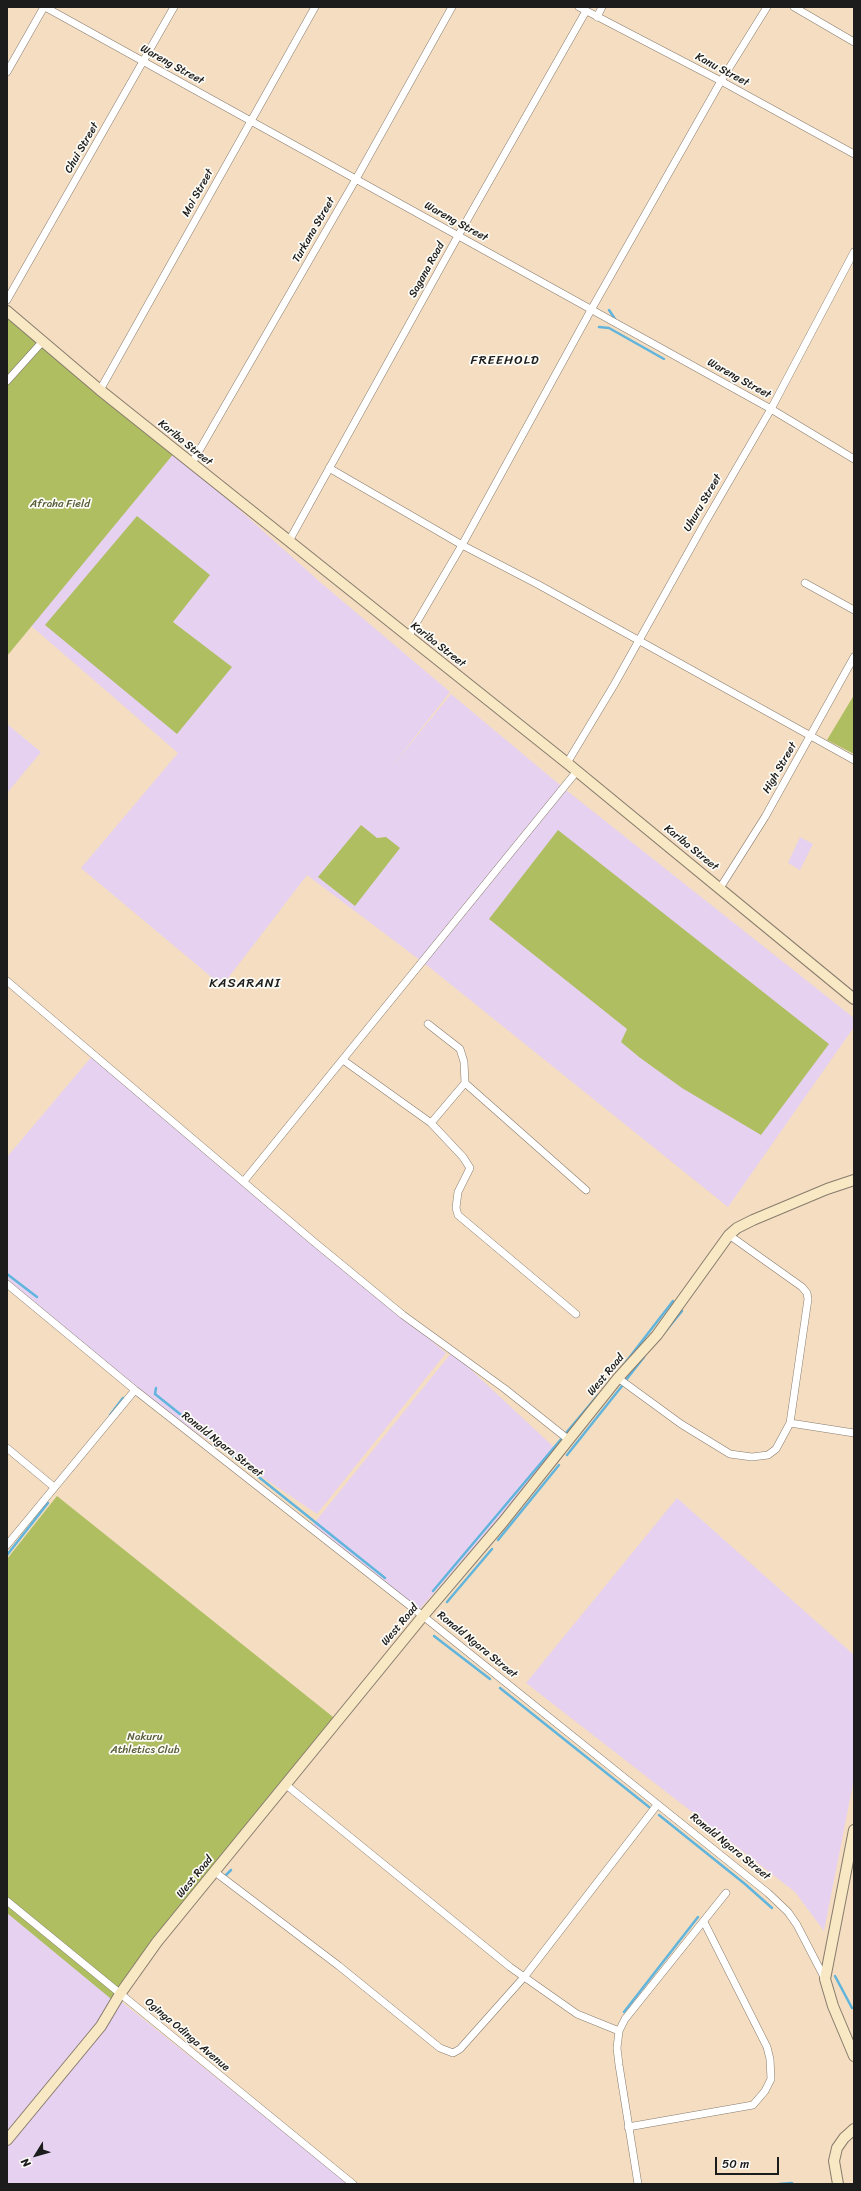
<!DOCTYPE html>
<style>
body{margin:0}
#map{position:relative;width:861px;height:2191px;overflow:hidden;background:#f4ddc0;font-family:Sriracha,sans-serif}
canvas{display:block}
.frame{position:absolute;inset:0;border:8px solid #1c1c1c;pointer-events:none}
.north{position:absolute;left:16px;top:2135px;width:40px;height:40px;-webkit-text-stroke:3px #fdfcf7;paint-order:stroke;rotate:233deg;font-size:11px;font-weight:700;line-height:16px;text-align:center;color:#1c1c1c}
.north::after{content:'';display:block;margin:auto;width:14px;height:18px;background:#1c1c1c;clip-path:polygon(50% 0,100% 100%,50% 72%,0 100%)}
.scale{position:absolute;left:715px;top:2157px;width:64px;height:18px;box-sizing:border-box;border:2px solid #1c1c1c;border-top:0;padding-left:5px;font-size:12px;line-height:14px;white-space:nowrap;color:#1c1c1c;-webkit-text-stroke:3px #fdfcf7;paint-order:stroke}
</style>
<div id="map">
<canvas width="861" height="2191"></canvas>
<div class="frame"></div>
<div class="north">N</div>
<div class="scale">50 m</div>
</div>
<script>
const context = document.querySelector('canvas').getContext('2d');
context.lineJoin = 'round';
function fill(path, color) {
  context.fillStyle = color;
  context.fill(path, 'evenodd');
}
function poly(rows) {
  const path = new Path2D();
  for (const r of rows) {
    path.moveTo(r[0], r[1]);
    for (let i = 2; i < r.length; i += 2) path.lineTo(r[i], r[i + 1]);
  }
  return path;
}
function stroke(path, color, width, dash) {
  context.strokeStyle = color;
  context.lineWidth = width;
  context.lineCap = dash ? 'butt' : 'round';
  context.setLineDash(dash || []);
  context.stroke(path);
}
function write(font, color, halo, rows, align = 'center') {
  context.font = font + ' Sriracha,sans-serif';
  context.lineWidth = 3.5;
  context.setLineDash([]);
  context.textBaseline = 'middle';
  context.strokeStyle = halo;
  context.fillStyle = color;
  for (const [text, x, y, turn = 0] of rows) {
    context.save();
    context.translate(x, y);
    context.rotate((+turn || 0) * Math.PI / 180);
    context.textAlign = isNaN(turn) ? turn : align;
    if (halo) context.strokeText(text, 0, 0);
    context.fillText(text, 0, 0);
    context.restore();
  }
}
fill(poly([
 [175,452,320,582,450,692,389,770,451,694,566,790,854,1018,854,1027,728,1207,429,967,307,875,222,986,81,868,178,753,29,624],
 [7,724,41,752,7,793],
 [800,837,813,844,800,870,788,863],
 [93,1055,446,1353,317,1514,134,1390,7,1285,7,1157],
 [452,1352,558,1451,418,1611,311,1527],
 [677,1498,854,1655,854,1779,824,1931,795,1892,526,1683],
 [7,1910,349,2184,7,2184]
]), '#e6d2f0');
fill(poly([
 [7,310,175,452,7,656],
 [137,516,210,575,173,622,232,667,177,734,45,625],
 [854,695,854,754,827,740],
 [361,825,377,838,386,837,400,848,355,906,318,877],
 [558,830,829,1044,761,1135,682,1088,639,1057,621,1042,627,1029,489,919],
 [57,1496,338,1721,116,2003,7,1913,7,1559]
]), '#aebe61');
stroke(poly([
 [609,310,615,319],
 [599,327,609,328,664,359],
 [7,1274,37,1297],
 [664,1333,682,1311],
 [622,1367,673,1301],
 [626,1380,644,1357],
 [156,1388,155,1394,385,1578],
 [110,1415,123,1398],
 [566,1433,598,1395],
 [567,1455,622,1386],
 [498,1540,559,1465],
 [7,1555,48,1503],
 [433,1591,562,1438],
 [447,1602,492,1549],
 [434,1636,490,1679],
 [500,1688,649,1807],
 [659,1815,745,1884,772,1908],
 [224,1877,231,1870],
 [835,1976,852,2008],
 [624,2012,698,1917],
 [779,2184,792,2183]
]), '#61b5dd', 2.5);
const street = poly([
 [45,7,771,409,854,459],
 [579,7,721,81,854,154],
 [794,7,854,42],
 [597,17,602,7],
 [7,72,44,7],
 [7,300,174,7],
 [7,381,43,341],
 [100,390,315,7],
 [192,463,356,179,452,7],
 [329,468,462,545,539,585,854,760],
 [289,541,458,236,586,11],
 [805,583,854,610],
 [408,637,462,545,591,310,721,81,767,7],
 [567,763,614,685,703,526,771,409,854,252],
 [720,888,765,817,854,657],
 [7,981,313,1241,403,1315,505,1389,569,1440],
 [428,1024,460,1049,464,1062,465,1083],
 [343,1060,431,1123,463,1157,470,1168,458,1192,456,1208,458,1215,576,1314],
 [431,1123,465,1083,586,1190],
 [244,1181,577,771],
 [729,1235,802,1287,807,1293,808,1299,790,1423,854,1433],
 [7,1284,135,1390,423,1616,768,1893,788,1912,797,1925,825,1979],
 [618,1378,681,1424,730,1454,752,1457,768,1455,776,1449,790,1423],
 [7,1448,54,1487],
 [7,1545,135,1390],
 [285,1784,510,1967,577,2014,619,2031],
 [215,1872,339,1966,440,2048,453,2053,460,2049,525,1976,657,1805],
 [7,1901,353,2184],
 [628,2127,753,2105,765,2091,771,2079,770,2059,767,2047,704,1922],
 [638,2184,619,2065,617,2048,619,2031,625,2019,726,1893]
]);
const secondary = poly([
 [7,311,100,390,567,763,854,999],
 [854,1830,825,1979,833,2006,854,2056],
 [7,2140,101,2026,120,1994,157,1942,423,1616,503,1522,618,1378,657,1335,729,1235,737,1228,753,1220,827,1189,854,1180],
 [838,2184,834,2161,837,2148,844,2138,854,2129]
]);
stroke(street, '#887c6e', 8);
stroke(secondary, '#887c6e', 12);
stroke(street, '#fff', 7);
stroke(secondary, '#f8e8c3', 10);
write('11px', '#1c1c1c', '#fdfcf7', [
 ["Wareng Street",172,65,29],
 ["Kanu Street",722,70,28],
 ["Chui Street",82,148,-60],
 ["Moi Street",198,193,-61],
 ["Wareng Street",456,222,29],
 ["Turkana Street",314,230,-60],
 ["Sagana Road",427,270,-61],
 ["Wareng Street",739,379,29],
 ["Kariba Street",185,443,39],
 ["Uhuru Street",703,503,-60],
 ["Kariba Street",438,645,38],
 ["High Street",780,768,-60],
 ["Kariba Street",691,848,39],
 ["West Road",606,1375,-50],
 ["Ronald Ngara Street",222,1445,38],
 ["West Road",400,1625,-50],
 ["Ronald Ngara Street",477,1645,39],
 ["Ronald Ngara Street",730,1847,39],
 ["West Road",195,1877,-51],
 ["Oginga Odinga Avenue",187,2035,40]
]);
write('11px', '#565d38', '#fdfcf7', [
 ["Afraha Field",60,504],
 ["Nakuru",145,1737],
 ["Athletics Club",145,1750]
]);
context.letterSpacing = '1px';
write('13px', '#1c1c1c', '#fdfcf7', [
 ["FREEHOLD",505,361],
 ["KASARANI",245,984]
]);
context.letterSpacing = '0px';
</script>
